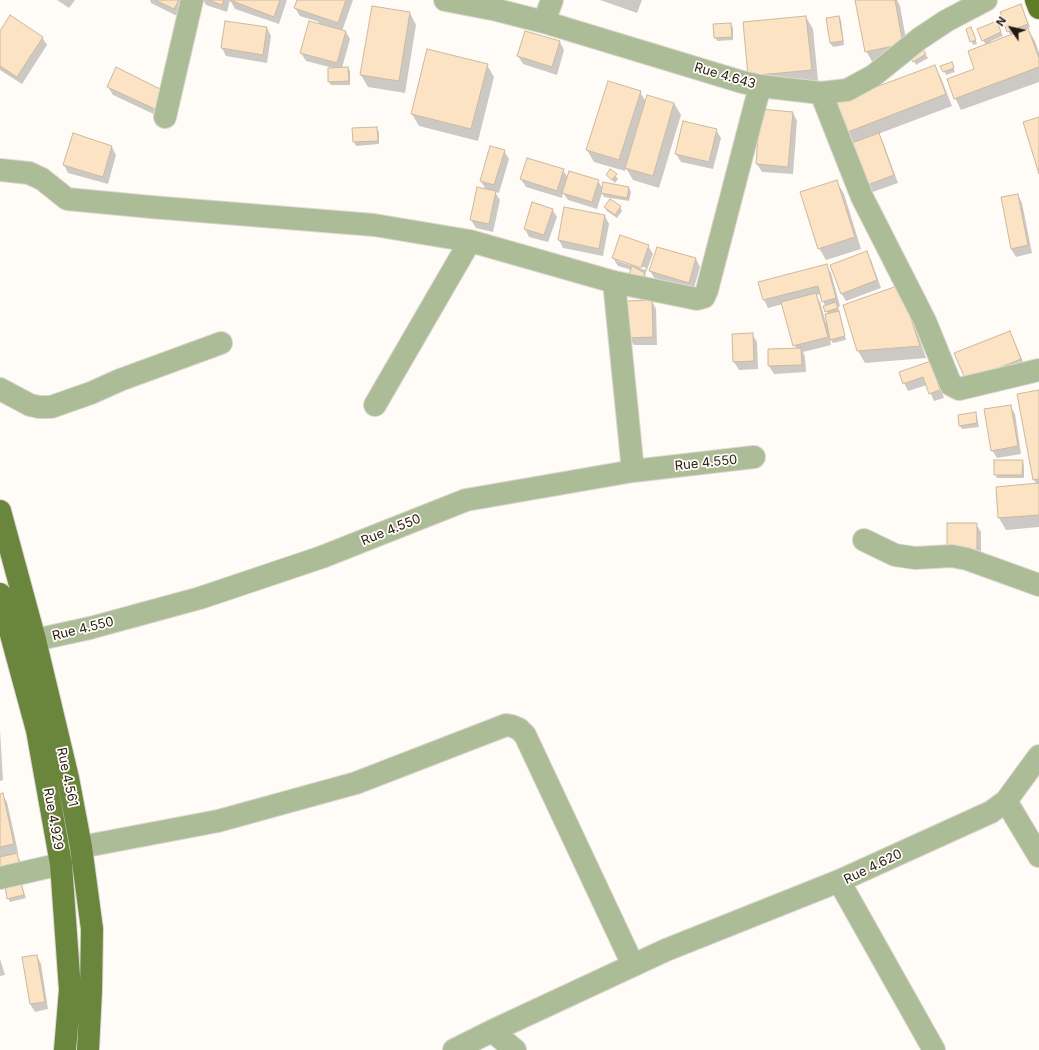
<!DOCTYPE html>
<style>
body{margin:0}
#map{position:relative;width:1039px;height:1050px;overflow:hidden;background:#fffbf6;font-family:Inter,sans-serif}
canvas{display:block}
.north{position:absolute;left:991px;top:8px;width:40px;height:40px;-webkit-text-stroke:3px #fffbf6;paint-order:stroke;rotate:304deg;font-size:11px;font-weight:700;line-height:16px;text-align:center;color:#221b12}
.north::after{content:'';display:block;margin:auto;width:14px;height:18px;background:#221b12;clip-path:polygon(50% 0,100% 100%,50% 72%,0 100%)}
</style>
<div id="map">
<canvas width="1039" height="1050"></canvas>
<div class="north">N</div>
</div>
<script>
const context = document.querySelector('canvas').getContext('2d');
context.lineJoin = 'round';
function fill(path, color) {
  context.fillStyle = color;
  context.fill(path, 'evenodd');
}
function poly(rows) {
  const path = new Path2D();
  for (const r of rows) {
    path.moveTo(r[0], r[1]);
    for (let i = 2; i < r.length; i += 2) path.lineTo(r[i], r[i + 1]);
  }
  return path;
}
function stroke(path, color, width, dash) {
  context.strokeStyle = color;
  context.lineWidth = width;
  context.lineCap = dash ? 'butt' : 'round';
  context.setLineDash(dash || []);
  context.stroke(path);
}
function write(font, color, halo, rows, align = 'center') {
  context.font = font + ' Inter,sans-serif';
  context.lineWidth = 3.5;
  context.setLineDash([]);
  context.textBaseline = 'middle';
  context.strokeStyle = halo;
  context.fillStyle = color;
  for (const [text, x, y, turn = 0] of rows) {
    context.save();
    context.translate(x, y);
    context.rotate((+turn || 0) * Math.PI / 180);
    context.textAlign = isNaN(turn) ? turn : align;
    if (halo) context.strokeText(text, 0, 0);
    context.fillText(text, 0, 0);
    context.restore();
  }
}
fill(poly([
 [57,0,75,0,69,8],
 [150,0,187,0,179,17,151,3],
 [203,0,230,0,227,12,206,5],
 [230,0,287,0,279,24,235,9],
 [298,0,353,0,342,31,346,32,350,39,342,68,348,68,350,71,350,85,331,85,329,82,333,68,306,61,301,53,319,22,300,16,295,8],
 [600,0,642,0,637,13],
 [861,0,897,0,900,6,909,56,873,63,866,51],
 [1021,5,1030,27,1027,28,1035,41,1039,53,1039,82,961,110,955,98,975,69,986,45,983,40,998,26,1003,36,991,41,991,43,1011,36,1008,31],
 [410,13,416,25,405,93,368,87,361,75],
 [806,17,813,29,818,81,756,88,749,76],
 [839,17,841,20,844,45,833,47,830,43,827,19],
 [226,22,267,28,271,36,267,63,226,56,222,48],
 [731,24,733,28,733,40,717,41,715,37],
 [971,28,977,44,973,45,967,30],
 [0,33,42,37,47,45,22,84,0,70],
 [560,42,564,50,557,75,523,64,518,56],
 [922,49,928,58,916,65,911,56],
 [487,65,494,77,478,141,419,126,412,114],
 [934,66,941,78,952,106,878,134,883,142,898,183,870,193,840,134],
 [942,66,953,67,955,72,946,75],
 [108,87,166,92,162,118,113,95],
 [640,92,646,102,674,103,681,115,659,188,633,180,626,168,625,171,594,162,587,150],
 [793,113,797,121,793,174,762,172,757,164],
 [376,128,379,132,379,144,356,146,354,142],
 [716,130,721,138,713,169,681,162,676,154],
 [112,147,116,155,108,184,68,173,64,165],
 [504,151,509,159,499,193,495,192,500,200,493,232,476,228,471,220,486,190,481,181],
 [563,170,568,178,598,181,603,189,629,188,631,192,629,201,604,197,602,193,597,209,568,200,563,193,562,198,526,187,521,179],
 [611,170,618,179,615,183,607,175],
 [837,182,844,194,861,249,826,260,819,248],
 [1018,195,1022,203,1032,253,1016,257,1011,249],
 [605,207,620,207,622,211,617,218,607,211],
 [565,208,605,216,609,224,603,256,563,248,559,240],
 [552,209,557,217,548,242,529,237,525,229],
 [648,246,653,254,645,275,647,277,643,286,632,270,618,266,613,258],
 [618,259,646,268,645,270,618,261],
 [866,253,871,260,881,288,846,301,841,293],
 [696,259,700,267,693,291,655,279,650,271],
 [826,265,831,273,840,306,838,307,846,340,833,343,830,339,831,345,803,352,805,357,806,372,774,374,769,366,796,349,783,304,768,308,764,300,759,283],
 [821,294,828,314,827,323,826,323,820,302,816,295],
 [906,299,926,358,865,363,858,351,845,305],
 [652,301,656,309,657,345,634,345,629,338],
 [1009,332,1014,340,1025,367,971,389],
 [752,334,757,342,758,369,739,370,734,362],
 [935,370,944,398,934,401,927,385,908,391,904,383],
 [1039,391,1039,527,1006,530,999,518,1036,484,1034,479],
 [1010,406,1015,414,1021,454,997,458,992,450],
 [975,413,977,417,979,427,962,429,960,426],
 [1022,461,1024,465,1024,478,997,478,995,474],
 [948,524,976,524,981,532,981,562],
 [0,730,3,780,0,781],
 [2,794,7,802,18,852,15,853,21,862,24,877,0,882,0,795],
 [21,883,26,898,10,902,8,898],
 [37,956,41,964,48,1009,35,1012,30,1004],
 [0,959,5,975,0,976]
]), '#0003');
const building = poly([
 [155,0,179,0,174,9,155,0],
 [208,0,224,0,222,5,208,0],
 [230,0,280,0,274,17,230,0],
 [297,0,346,0,338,23,294,8,297,0],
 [855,0,895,0,903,44,865,52,855,0],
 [1021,4,1028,24,1007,32,1000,12,1021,4],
 [372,6,410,12,399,81,360,75,372,6],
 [10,15,43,37,17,77,0,66,0,31,10,15],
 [806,16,812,70,748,76,743,22,806,16],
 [839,16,843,41,830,43,826,18,839,16],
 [225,21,267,27,263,55,221,48,225,21],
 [309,21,346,31,337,63,300,53,309,21],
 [997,21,1001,32,982,41,977,29,997,21],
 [731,23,732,37,714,38,713,24,731,23],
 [971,27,976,40,970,42,966,29,971,27],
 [1028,28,1039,58,1039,67,954,99,947,79,974,69,968,51,1028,28],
 [525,31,560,41,552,67,517,56,525,31],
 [922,48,926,54,913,62,909,55,922,48],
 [427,49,488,64,471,129,411,114,427,49],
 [952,62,954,68,943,72,940,66,952,62],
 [935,65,946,94,840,135,828,105,935,65],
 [116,67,166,92,157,110,107,87,116,67],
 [348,67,349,81,328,82,328,68,348,67],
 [608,81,641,91,619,160,586,150,608,81],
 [647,95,674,103,653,176,625,168,647,95],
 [760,109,793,112,788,167,756,164,760,109],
 [1039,117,1039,174,1023,122,1039,117],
 [683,121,717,129,709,162,675,154,683,121],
 [377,127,378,141,353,142,352,128,377,127],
 [73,133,112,146,103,177,63,165,73,133],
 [879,133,894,175,865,186,849,144,879,133],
 [490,146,505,150,494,185,480,181,490,146],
 [527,158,564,169,557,191,520,179,527,158],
 [610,169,617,174,612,180,606,175,610,169],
 [569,171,599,180,592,202,562,193,569,171],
 [837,180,855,237,818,249,800,192,837,180],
 [603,182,629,187,627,198,601,193,603,182],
 [477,187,496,191,489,224,470,220,477,187],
 [1018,194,1028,245,1011,249,1001,197,1018,194],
 [610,199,621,206,615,215,604,207,610,199],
 [532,202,553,209,544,235,524,229,532,202],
 [564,207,605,215,599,249,558,240,564,207],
 [620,235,649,245,641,268,612,258,620,235],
 [657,247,696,258,689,283,649,271,657,247],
 [867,251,877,280,841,294,830,265,867,251],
 [827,264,836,298,822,302,818,286,763,300,758,282,827,264],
 [632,266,645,273,640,283,628,277,632,266],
 [900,285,920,346,857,351,843,305,900,285],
 [816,293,828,337,793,346,781,302,816,293],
 [652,300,653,337,628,338,627,301,652,300],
 [836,302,838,308,825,312,823,306,836,302],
 [839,311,845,336,830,340,825,314,839,311],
 [1010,331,1021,359,966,381,954,353,1010,331],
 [753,333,754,361,733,362,732,334,753,333],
 [801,348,802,365,768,366,768,349,801,348],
 [931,361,940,390,929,394,923,377,903,384,899,372,931,361],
 [1039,390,1039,479,1033,480,1017,394,1039,390],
 [1011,405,1018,446,991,451,984,409,1011,405],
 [976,412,977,423,959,426,958,415,976,412],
 [994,460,1023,460,1022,475,994,475,994,460],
 [1039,483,1039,515,998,518,996,487,1039,483],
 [947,523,977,523,977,554,947,555,947,523],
 [3,793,14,844,0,847,0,794,3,793],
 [17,853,21,869,0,873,0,857,17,853],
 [21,882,24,895,7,899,5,885,21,882],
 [37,955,45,1002,30,1004,22,957,37,955]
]);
fill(building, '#fbe3c3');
stroke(building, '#ccb9a0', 1);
const minor = poly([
 [445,0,497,10,544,22,742,82,760,86,821,93,847,90,873,76,919,39,946,21,986,0],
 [544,22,552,0],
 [821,93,862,197,925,321,951,385,959,389,1039,370],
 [165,117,192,0],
 [0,170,29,173,42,179,67,199,151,207,374,225,470,241,614,282,697,299,704,297,707,290,760,86],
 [614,282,633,471],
 [0,389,30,405,39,407,51,407,91,393,120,380,221,343],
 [375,405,470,241],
 [864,540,895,555,915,558,952,556,967,559,1039,585],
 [35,640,90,628,200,598,322,557,466,500,633,471,754,457],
 [1006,801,1039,856],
 [81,847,218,821,356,783,506,725,512,726,519,729,525,735,633,965],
 [0,878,61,864],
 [492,1031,515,1050],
 [454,1050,492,1031,666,950,839,881],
 [934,1050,839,881,991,812,1006,801,1039,756]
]);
const primary = poly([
 [0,511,35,640,68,778,81,847,92,929,91,991,88,1050],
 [0,594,37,730,61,864,70,990,65,1050]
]);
const trunk = poly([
 [1036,0,1039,8]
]);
stroke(minor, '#dcd7d2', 24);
stroke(primary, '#dcd7d2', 24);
stroke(trunk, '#dcd7d2', 24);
stroke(minor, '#acbc96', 22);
stroke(primary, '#6a853c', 22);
stroke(trunk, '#5e7b26', 22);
write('13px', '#221b12', '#fffbf6', [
 ["Rue 4.643",725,76,16],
 ["Rue 4.550",706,463,-6],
 ["Rue 4.550",391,530,-22],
 ["Rue 4.550",83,629,-14],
 ["Rue 4.561",67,777,78],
 ["Rue 4.929",53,819,80],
 ["Rue 4.620",873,867,-26]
]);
</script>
